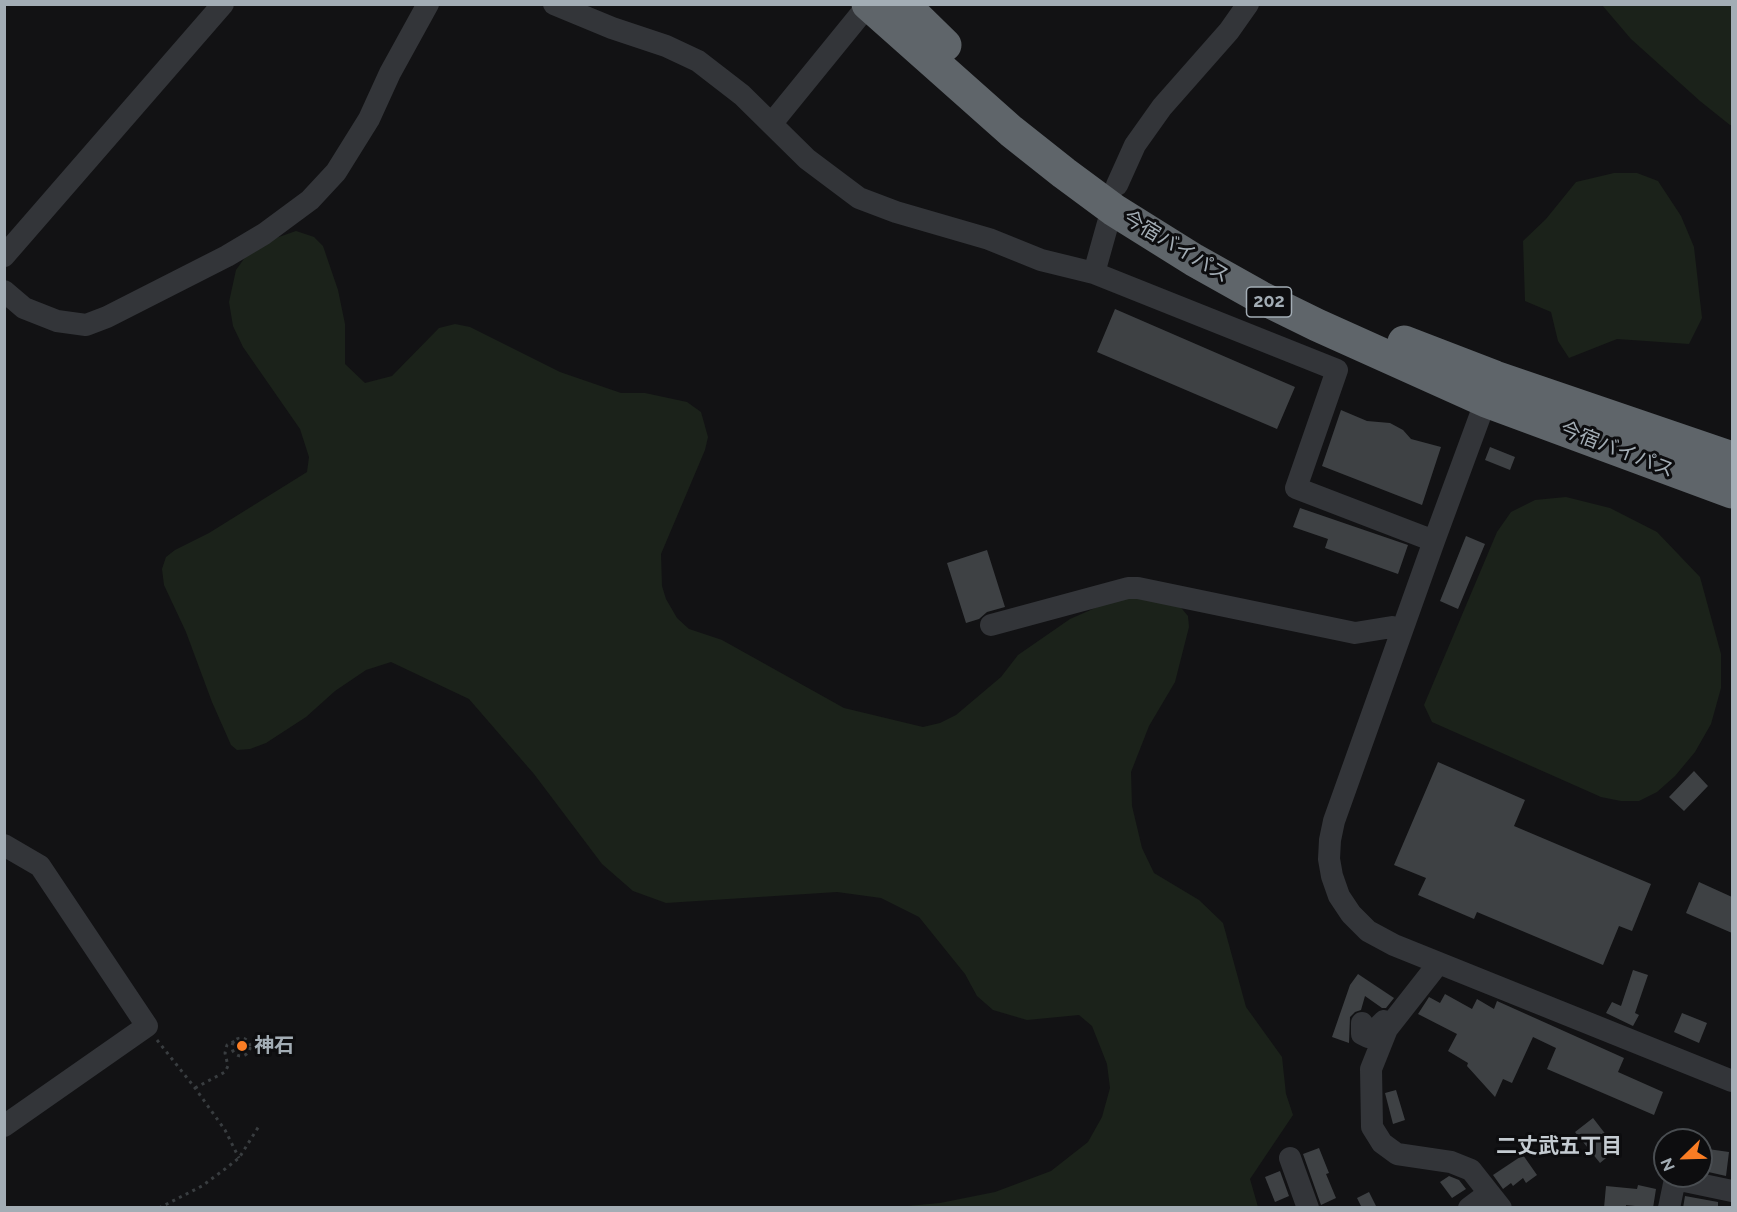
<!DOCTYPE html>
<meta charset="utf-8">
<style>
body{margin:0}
#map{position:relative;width:1737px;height:1212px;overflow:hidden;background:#121214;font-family:Raleway,sans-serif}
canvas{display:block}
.frame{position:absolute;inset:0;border:6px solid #a3adb5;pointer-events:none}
.north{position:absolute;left:1653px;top:1128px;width:60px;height:60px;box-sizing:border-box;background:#0d0d0f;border:2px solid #494d51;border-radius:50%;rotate:247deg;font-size:16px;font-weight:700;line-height:24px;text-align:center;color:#a3adb5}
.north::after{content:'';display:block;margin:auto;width:21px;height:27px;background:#fa7d24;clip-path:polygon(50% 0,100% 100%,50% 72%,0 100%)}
</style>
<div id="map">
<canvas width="1737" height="1212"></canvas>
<div class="frame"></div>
<div class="north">N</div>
</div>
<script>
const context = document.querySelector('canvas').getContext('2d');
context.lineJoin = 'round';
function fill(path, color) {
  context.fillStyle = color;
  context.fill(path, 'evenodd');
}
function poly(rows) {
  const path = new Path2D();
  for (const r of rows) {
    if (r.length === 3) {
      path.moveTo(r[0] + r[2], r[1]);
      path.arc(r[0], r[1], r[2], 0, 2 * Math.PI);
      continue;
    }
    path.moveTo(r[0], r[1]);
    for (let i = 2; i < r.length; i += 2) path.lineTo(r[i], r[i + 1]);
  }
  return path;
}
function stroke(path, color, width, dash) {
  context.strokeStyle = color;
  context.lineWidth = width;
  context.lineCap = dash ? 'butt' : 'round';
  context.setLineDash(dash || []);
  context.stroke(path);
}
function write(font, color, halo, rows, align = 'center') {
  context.font = font + ' Raleway,"Noto Sans JP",sans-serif';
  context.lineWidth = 6;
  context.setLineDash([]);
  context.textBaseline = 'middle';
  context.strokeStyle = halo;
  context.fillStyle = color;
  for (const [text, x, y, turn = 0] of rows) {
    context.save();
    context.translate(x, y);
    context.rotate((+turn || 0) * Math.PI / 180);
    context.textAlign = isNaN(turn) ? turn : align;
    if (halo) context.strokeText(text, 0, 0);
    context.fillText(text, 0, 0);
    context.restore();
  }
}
fill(poly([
 [1602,5,1732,5,1732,125,1730,125,1700,101,1631,39],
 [1614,173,1637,173,1658,181,1681,216,1694,247,1702,318,1689,344,1617,339,1569,358,1558,341,1551,312,1525,301,1523,241,1546,219,1576,182],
 [296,231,314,237,323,246,338,290,345,324,345,364,365,383,392,376,439,328,455,324,470,327,560,372,621,393,645,393,687,402,701,412,708,437,705,450,661,554,662,586,666,599,677,618,689,629,722,640,844,708,923,727,940,723,956,715,1001,677,1018,655,1070,619,1127,594,1177,603,1188,616,1189,627,1175,682,1149,726,1131,772,1132,806,1142,848,1154,873,1199,900,1223,923,1246,1007,1282,1057,1286,1094,1293,1115,1250,1179,1258,1207,896,1207,940,1203,995,1192,1051,1171,1088,1142,1102,1117,1110,1088,1107,1064,1092,1026,1079,1015,1027,1020,993,1010,977,996,965,974,919,917,881,898,837,892,666,903,633,891,602,864,534,774,469,699,391,662,366,670,335,691,306,717,266,743,250,749,237,750,231,745,212,702,186,632,164,585,162,569,166,557,175,550,209,533,307,472,309,457,300,429,243,347,233,326,229,302,236,270,253,246],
 [1566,497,1610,508,1657,532,1700,577,1721,654,1721,688,1711,724,1695,752,1675,776,1657,792,1639,801,1621,801,1601,797,1432,722,1424,705,1497,532,1511,512,1535,500]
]), '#1b221a');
fill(poly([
 [1115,309,1295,387,1277,429,1097,352],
 [1341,410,1367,421,1390,423,1403,430,1411,439,1441,447,1422,505,1322,466],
 [1490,447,1515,457,1510,470,1485,460],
 [1300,508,1408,545,1398,574,1325,548,1328,539,1293,527],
 [1466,536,1485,544,1458,609,1440,601],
 [987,550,1005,607,987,612,979,619,966,623,947,563],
 [1438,762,1525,800,1514,826,1651,884,1632,931,1619,926,1603,965,1477,912,1474,919,1418,895,1426,878,1394,865],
 [1694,771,1708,786,1684,811,1669,797],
 [1699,882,1732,897,1732,933,1686,913],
 [1633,970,1648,975,1635,1013,1639,1015,1633,1026,1606,1013,1612,1002,1621,1006],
 [1358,974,1394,998,1386,1008,1382,1008,1365,996,1361,1010,1355,1012,1350,1017,1349,1043,1332,1037,1350,985],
 [1445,994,1472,1009,1477,999,1494,1009,1497,1001,1624,1058,1618,1072,1663,1092,1654,1115,1547,1069,1556,1048,1533,1037,1512,1083,1503,1079,1495,1097,1467,1066,1468,1063,1448,1051,1457,1034,1418,1014,1429,997,1440,1003],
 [1682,1013,1707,1023,1699,1043,1674,1032],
 [1396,1090,1405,1120,1393,1124,1385,1093],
 [1593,1118,1617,1149,1600,1163,1575,1132],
 [1319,1148,1329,1173,1326,1174,1336,1198,1321,1205,1303,1154],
 [1708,1149,1729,1152,1726,1176,1704,1171],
 [1523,1155,1537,1175,1526,1183,1523,1178,1513,1186,1511,1183,1503,1189,1493,1175],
 [1280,1171,1289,1196,1275,1202,1265,1177],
 [1449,1176,1459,1180,1466,1189,1452,1198,1440,1182],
 [1638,1185,1656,1189,1653,1208,1626,1205,1626,1208,1604,1208,1606,1186,1637,1189],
 [1369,1192,1377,1208,1362,1208,1357,1198],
 [1685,1196,1718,1202,1718,1208,1683,1208]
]), '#3e4144');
stroke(poly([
 [241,1047,9],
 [157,1040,195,1088,225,1130,239,1158],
 [195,1088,225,1072,228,1066,225,1053,227,1045,235,1041],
 [159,1208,202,1186,225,1169,239,1158,259,1126]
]), '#393d40', 3, [3, 4.5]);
stroke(poly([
 [554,4,612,28,666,46,698,61,742,95,807,159,859,198,896,212,989,239,1041,260,1094,273,1337,370,1296,488,1434,541],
 [772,123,868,5],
 [1117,185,1135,145,1162,107,1229,31,1248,4],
 [4,256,223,4],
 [1094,273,1108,223,1114,210],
 [4,291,24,308,57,321,86,325,107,317,227,256,264,234,310,200,336,172,369,119,390,73,428,4],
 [1490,389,1434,541,1334,821,1330,840,1329,859,1332,876,1339,896,1351,914,1368,931,1394,945,1732,1081],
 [991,625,1128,588,1138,588,1355,633,1392,627,1402,629],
 [4,845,40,866,147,1026,4,1126],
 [1438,964,1387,1029,1371,1069,1372,1127,1382,1143,1397,1154,1451,1162,1471,1170,1501,1208],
 [1362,1023,1362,1034,1368,1037,1384,1021,1389,1024],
 [1290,1158,1308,1208],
 [1469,1208,1489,1193],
 [1669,1208,1675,1179,1732,1191]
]), '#333539', 22);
stroke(poly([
 [868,4,1011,131,1064,173,1114,210,1194,260,1260,297,1317,325,1486,401,1732,492],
 [903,4,945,45],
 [1404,342,1495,377,1732,458]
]), '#5f656a', 33);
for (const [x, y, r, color] of [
 [242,1046,6,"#fa7d24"]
]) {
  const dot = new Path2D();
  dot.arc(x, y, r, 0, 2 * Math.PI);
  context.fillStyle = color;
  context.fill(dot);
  stroke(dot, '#0d0d0f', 2);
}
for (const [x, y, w] of [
 [1269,302,45]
]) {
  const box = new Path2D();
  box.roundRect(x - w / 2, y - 15, w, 30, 4.5);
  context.fillStyle = '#0d0d0f';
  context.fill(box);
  stroke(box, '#a3adb5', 1.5);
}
write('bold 18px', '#a3adb5', null, [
 ["202",1269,302]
]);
write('20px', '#a3adb5', '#0d0d0f', [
 ["今宿バイパス",1176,247,31],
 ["今宿バイパス",1617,450,21]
]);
write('bold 20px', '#a3adb5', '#0d0d0f', [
 ["神石",254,1046]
], 'left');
write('bold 21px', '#c4cbd1', '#0d0d0f', [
 ["二丈武五丁目",1559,1147]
]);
</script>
